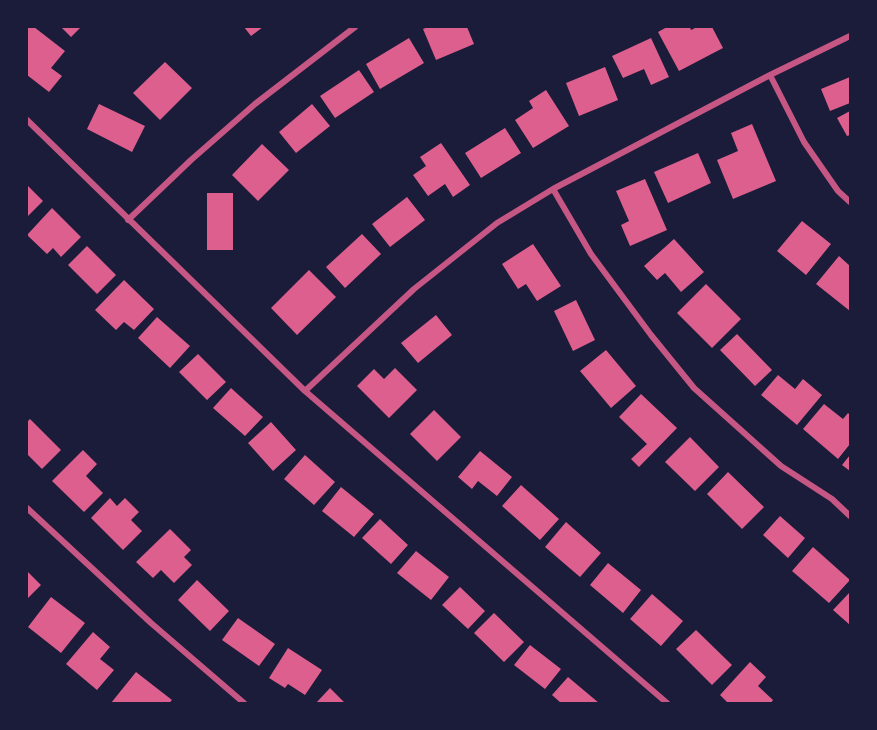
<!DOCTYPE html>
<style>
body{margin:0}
#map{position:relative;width:877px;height:730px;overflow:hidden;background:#1b1b3a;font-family:"Fira Sans Condensed",sans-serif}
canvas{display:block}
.frame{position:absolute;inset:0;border:28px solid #1b1b3a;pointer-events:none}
</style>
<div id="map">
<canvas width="877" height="730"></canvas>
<div class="frame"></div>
</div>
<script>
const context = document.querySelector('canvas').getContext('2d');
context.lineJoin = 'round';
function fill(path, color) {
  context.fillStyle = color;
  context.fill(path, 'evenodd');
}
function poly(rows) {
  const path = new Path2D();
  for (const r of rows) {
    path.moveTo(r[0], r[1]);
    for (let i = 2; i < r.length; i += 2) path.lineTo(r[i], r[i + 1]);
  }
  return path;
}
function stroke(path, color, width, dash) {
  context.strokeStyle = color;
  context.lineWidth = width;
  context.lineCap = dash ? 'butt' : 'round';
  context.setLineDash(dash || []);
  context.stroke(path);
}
fill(poly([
 [27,27,34,27,65,51,51,68,62,76,49,92,27,75],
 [61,27,81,27,71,37],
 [244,27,263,27,251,36],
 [428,27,467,27,474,44,436,60,423,29],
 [667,27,690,27,691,30,697,27,712,27,723,48,679,71,658,32],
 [409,38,424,63,380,89,366,64],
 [651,38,669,77,651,85,644,69,623,78,612,56],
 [165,62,192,88,160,120,133,93],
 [605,67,618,100,579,116,566,83],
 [359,70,374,92,335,118,320,96],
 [850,77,850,103,830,111,821,89],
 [546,90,569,126,533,148,515,120,533,108,529,101],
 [99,104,145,126,132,152,87,129],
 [312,104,330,126,296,153,279,132],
 [850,111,850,135,847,136,837,118],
 [752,124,776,181,733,199,717,160,738,151,731,133],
 [505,128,521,153,481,178,465,153],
 [441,143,470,185,453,197,445,184,428,196,413,175,426,166,420,157],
 [262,144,289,170,258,201,232,175],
 [698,153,711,183,668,203,654,172],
 [645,179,667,230,630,246,621,225,629,221,616,191],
 [27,185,43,201,27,217],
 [207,193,233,193,233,250,207,250],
 [407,197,425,220,390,247,372,224],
 [52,208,81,237,61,257,53,248,47,254,27,235],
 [802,221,831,244,806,275,777,251],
 [362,234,381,254,345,288,326,267],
 [674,239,704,272,681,292,665,273,657,280,644,266],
 [533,244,561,286,537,301,526,284,518,289,502,264],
 [87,246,116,275,97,294,68,265],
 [839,256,850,266,850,311,816,284],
 [309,270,336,297,297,335,271,308],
 [124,280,154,309,134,330,124,322,116,330,95,310],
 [706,284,741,319,712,348,677,313],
 [576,300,595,340,573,351,554,311],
 [436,315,452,335,418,363,401,343],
 [157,317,190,346,170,368,138,338],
 [737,334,772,370,755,386,720,350],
 [606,350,636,386,611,408,580,371],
 [198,354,226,382,207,400,179,372],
 [395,368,417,390,389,418,357,386,374,369,384,379],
 [778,375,795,389,803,379,822,395,797,425,761,395],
 [231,388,263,417,245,436,213,408],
 [641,394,677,428,639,467,631,459,647,444,619,417],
 [824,404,843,419,848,413,850,415,850,444,838,459,803,429],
 [434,410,461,437,437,461,410,434],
 [30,419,61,450,42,469,27,454,27,422],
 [271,422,296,450,273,471,248,443],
 [690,437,719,467,695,491,665,462],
 [83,450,97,464,86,476,103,493,84,512,52,481],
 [480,451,512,477,497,496,478,481,472,489,458,477],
 [305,455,335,482,314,505,284,479],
 [850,455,850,471,842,465],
 [728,472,764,507,742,529,707,494],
 [521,485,559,519,540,540,502,506],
 [341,487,374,514,354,537,322,511],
 [110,498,117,506,125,498,139,512,131,520,142,531,123,550,91,518],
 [780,516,805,538,788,558,763,535],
 [380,519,408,545,391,564,362,538],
 [566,522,601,553,580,577,545,547],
 [170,529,191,550,184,557,192,565,174,583,161,570,153,578,136,562],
 [813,547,850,580,829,603,792,571],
 [416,551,449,577,431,600,397,573],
 [608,563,641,590,623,613,590,585],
 [27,571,41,585,27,599],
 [197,580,229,611,210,631,178,600],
 [460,587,485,611,468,629,442,605],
 [850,592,850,625,833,610],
 [652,594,683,621,661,646,630,619],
 [51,597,85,623,61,653,28,627],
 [494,613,524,642,504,662,474,633],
 [238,618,275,644,259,666,222,640],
 [696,630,732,665,712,685,676,649],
 [93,632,110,647,100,659,114,670,97,690,66,664],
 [530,645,561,669,545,689,514,665],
 [288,648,322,670,305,695,288,684,285,688,269,678],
 [750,662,766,677,758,686,773,700,771,703,728,703,720,695],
 [136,672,172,700,169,703,111,703],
 [568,677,599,703,561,703,552,695],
 [330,688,345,703,316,703]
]), '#dd5f8e');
stroke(poly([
 [770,75,804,142,838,191,850,202],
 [27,120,305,391,667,703],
 [553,189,591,254,651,335,694,388,781,466,832,499,850,516],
 [128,220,191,160,255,104,355,27],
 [305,391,414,289,497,223,553,189,770,75,850,36],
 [27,508,151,623,244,703]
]), '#c65784', 6);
</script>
